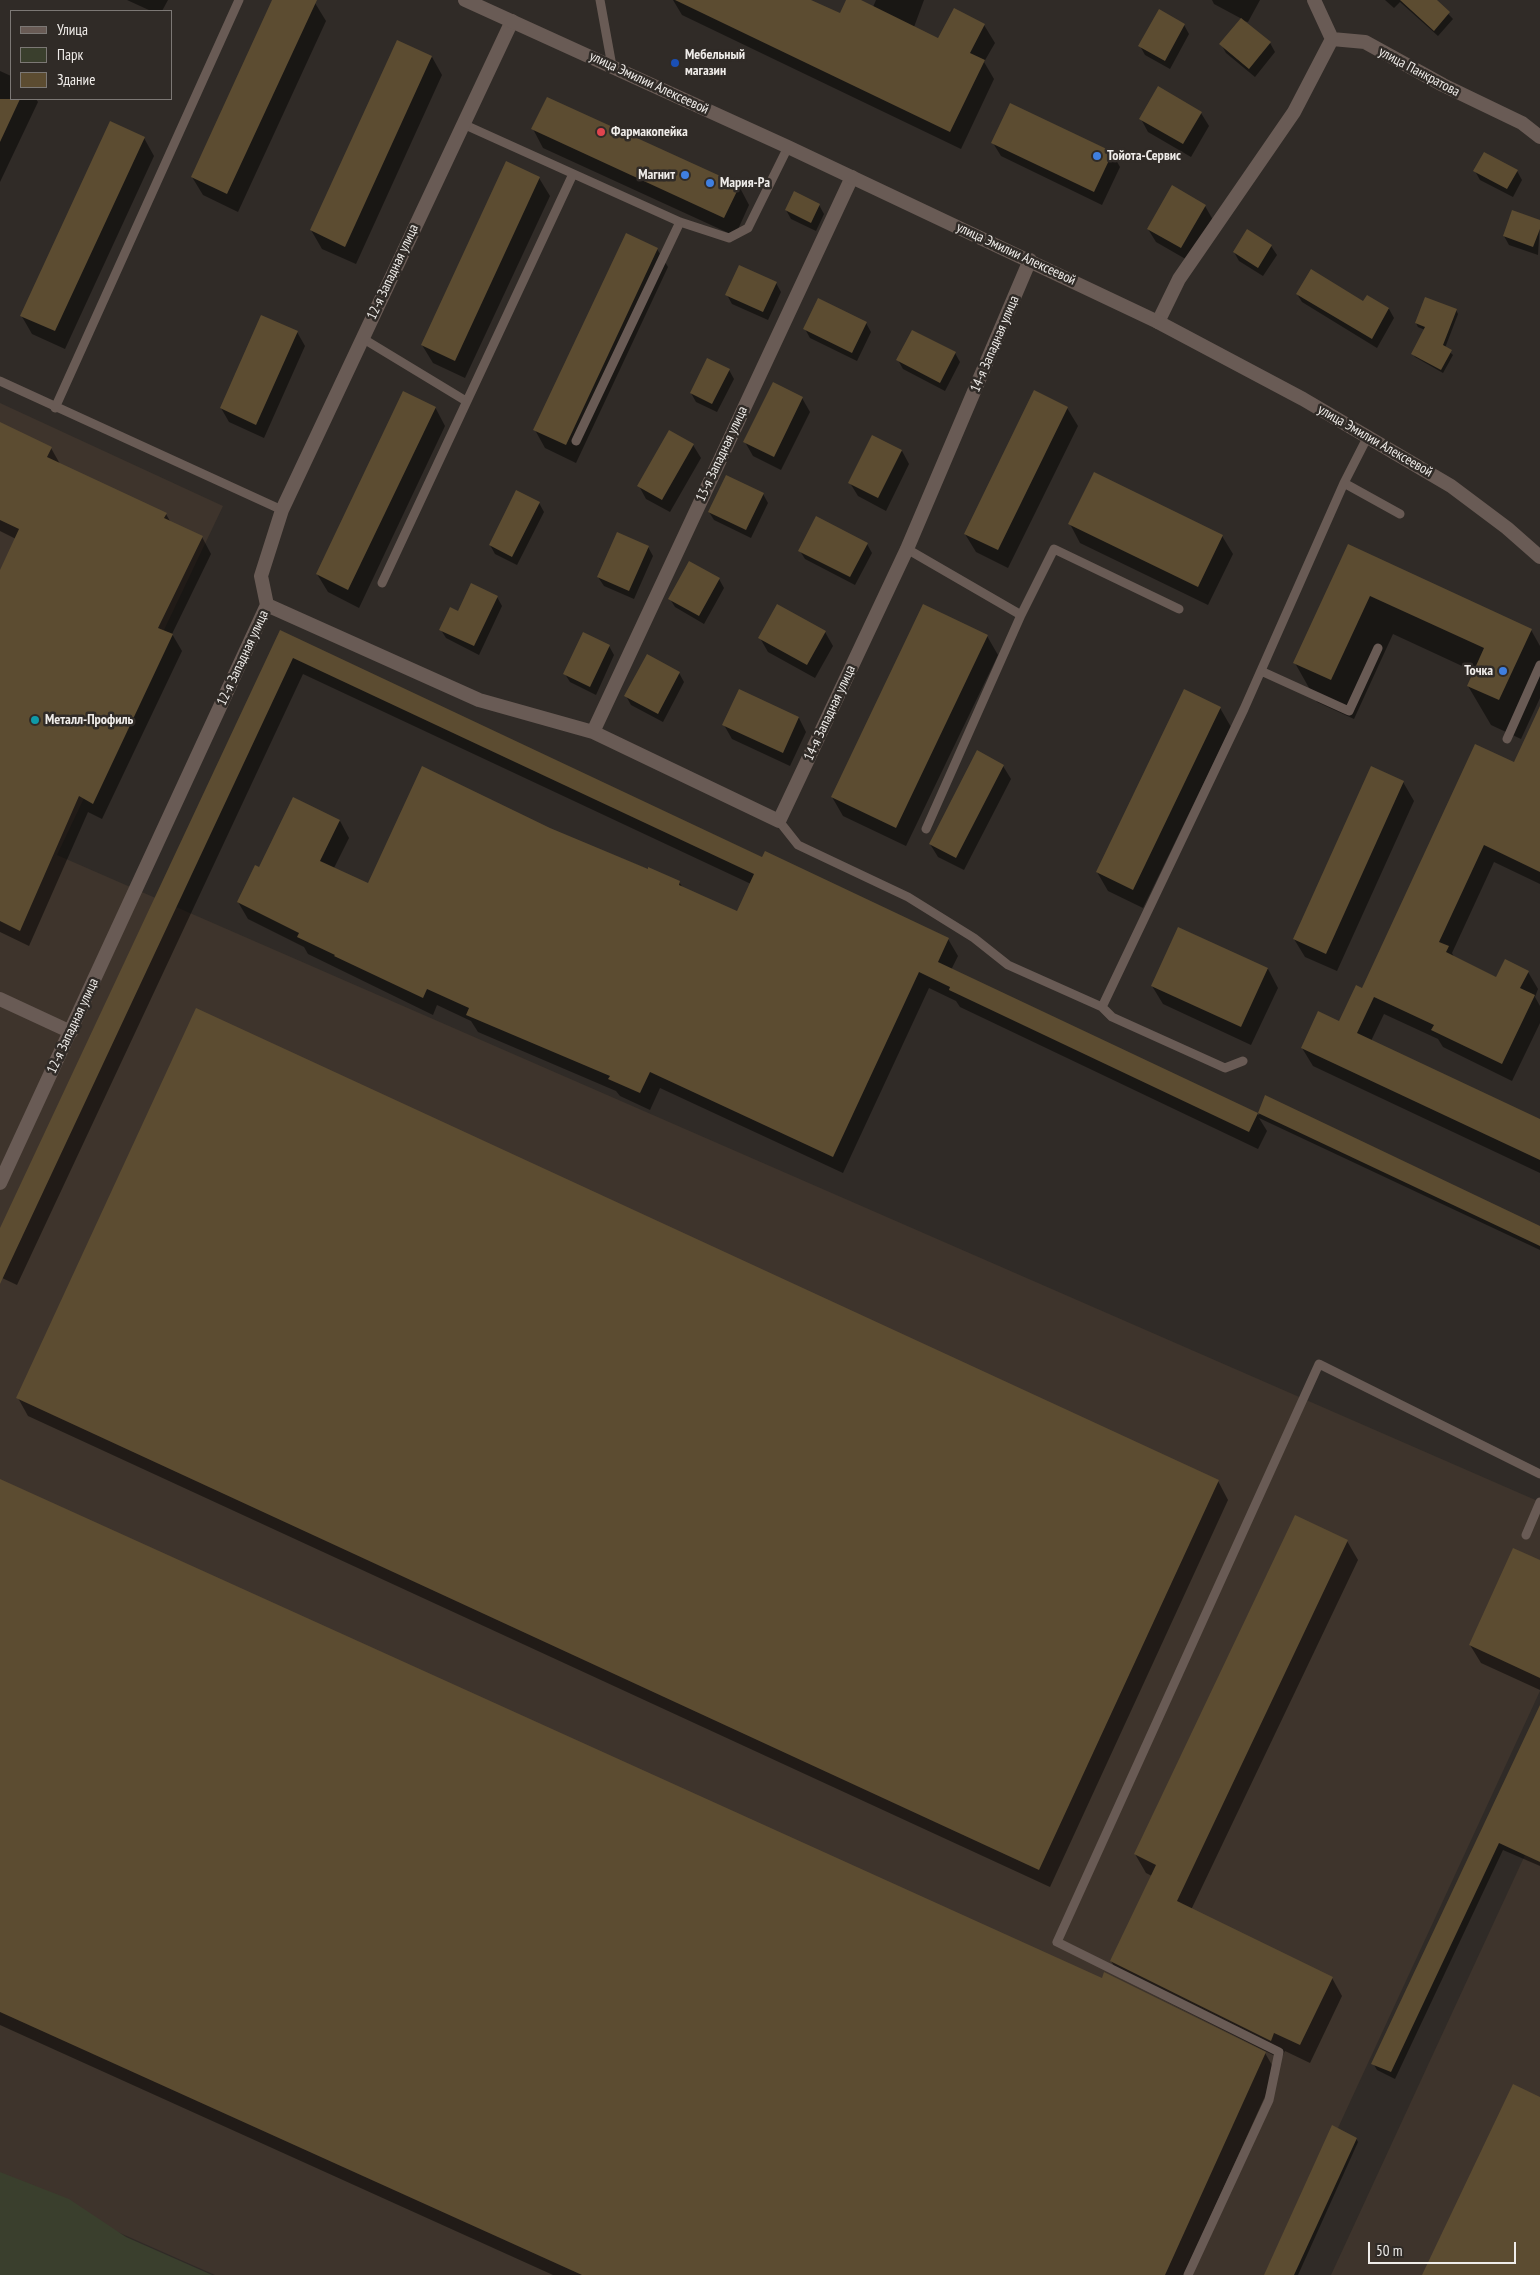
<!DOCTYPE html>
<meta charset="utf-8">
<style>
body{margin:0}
#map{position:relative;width:1540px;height:2275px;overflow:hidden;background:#302b27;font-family:"PT Sans Narrow",sans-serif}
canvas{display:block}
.legend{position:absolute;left:10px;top:10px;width:162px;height:90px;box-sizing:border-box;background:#302b27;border:1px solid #7c7875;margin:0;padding:6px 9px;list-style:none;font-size:15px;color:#efece9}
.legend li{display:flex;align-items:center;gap:10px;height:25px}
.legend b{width:25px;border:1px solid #7c7875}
.scale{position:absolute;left:1368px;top:2242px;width:148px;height:22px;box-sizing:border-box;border:2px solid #efece9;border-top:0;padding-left:6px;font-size:15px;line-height:18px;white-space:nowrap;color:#efece9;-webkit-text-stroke:4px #302b27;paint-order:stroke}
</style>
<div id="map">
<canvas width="1540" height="2275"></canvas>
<ul class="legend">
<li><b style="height:6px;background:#695b55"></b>Улица</li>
<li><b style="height:14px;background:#3a3f2d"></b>Парк</li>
<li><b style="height:14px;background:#5c4c31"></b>Здание</li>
</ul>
<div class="scale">50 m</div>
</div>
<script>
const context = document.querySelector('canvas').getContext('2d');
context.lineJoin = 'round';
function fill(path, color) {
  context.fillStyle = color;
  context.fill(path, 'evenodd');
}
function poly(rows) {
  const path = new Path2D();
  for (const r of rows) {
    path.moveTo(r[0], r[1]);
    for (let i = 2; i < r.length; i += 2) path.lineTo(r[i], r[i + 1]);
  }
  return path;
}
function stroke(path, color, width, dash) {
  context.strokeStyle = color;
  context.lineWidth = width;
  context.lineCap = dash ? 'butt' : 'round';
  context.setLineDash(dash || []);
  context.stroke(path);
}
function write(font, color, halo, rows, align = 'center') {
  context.font = font + ' "PT Sans Narrow",sans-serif';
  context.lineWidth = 5;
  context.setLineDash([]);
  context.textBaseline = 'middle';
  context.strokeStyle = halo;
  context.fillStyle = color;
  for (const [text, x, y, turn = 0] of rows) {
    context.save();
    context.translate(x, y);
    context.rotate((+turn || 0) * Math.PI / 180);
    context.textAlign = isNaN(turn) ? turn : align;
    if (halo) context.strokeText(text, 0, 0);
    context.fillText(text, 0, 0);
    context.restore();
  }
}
fill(poly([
 [0,403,223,506,57,855,1540,1502,1540,1691,1270,2275,215,2275,0,2180],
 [1525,1855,1540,1862,1540,2275,1331,2275]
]), '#3e342c');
fill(poly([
 [0,2172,69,2199,126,2237,212,2275,0,2275]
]), '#3a3f2d');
fill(poly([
 [127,0,168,0,162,11,151,11],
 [274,0,309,0,315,3,326,21,238,212,203,195,192,177],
 [673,0,808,0,840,15,847,0,858,0,873,7,876,0,924,0,914,27,939,39,955,10,984,25,995,43,984,62,994,79,961,149,682,15],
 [1212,0,1260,0,1248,22,1243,21,1270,43,1275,52,1255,77,1226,53,1221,44,1242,19,1214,4],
 [1385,0,1435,0,1453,19,1438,36,1400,2,1394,8],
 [1184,25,1189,34,1170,69,1145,55,1140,46],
 [432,57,442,75,356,264,322,249,311,230],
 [0,71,11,76,11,99,36,99,38,102,0,182],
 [1011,105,1112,153,1120,167,1102,205,1001,156,993,143],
 [1201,113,1209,126,1191,157,1148,132,1141,119],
 [533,129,739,186,749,205,735,236,543,148],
 [144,138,154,156,65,349,32,334,21,315],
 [1475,171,1517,171,1522,180,1513,197,1480,180],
 [539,178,550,196,465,378,433,363,422,345],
 [819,205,824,214,816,231,791,219,786,210],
 [1205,206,1213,220,1189,261,1156,242,1148,229],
 [1540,221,1538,255,1509,245,1504,236],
 [1247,231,1271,246,1277,255,1263,276,1239,261,1234,252],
 [657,249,668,267,576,463,545,448,535,430],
 [776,283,781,292,768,320,732,304,727,295],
 [1297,294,1389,309,1394,318,1377,348,1302,302],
 [1456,310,1458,314,1445,348,1453,355,1443,373,1415,357,1413,354,1425,330,1418,327,1416,323],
 [866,323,871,332,857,361,810,338,805,329],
 [297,332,305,346,264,438,229,422,221,408],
 [955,353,960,362,945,391,903,369,898,360],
 [729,370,734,379,717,412,696,402,691,393],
 [802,398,810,412,781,470,753,456,745,442],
 [435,407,445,426,359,608,328,592,317,574],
 [1067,408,1078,426,1008,568,976,552,965,534],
 [0,423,51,448,60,464,166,514,171,523,202,537,211,554,172,634,182,651,102,819,88,812,29,946,0,932,0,572,16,539,0,531],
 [693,445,701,458,670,512,646,499,639,486],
 [902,451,909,464,886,511,858,496,850,483],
 [763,494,768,503,751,538,714,520,709,512],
 [539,503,544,512,517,565,495,554,490,545],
 [1070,524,1222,536,1233,554,1208,605,1080,543],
 [867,544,872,553,855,585,805,559,800,551],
 [1348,546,1531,630,1540,646,1540,698,1521,739,1491,725,1468,686,1475,672,1393,634,1354,719,1317,702,1295,663],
 [648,547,653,556,634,599,604,586,598,577],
 [719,579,724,588,704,624,675,607,670,599],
 [497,597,502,606,479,655,446,638,441,630,458,612],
 [280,632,763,858,948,939,958,956,951,970,1259,1115,1266,1097,1540,1227,1540,1250,1259,1118,1267,1131,1258,1149,960,1007,956,1001,929,988,843,1173,660,1088,650,1110,620,1096,616,1091,478,1032,471,1021,437,1005,433,1015,308,954,304,947,248,919,238,902,260,868,340,821,349,838,334,868,368,884,549,829,679,882,683,888,738,912,751,884,303,674,17,1285,0,1277,0,1231],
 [825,632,833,646,815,678,768,652,760,638],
 [987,636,998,655,906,846,843,816,832,797],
 [609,646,614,655,596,695,570,682,565,674],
 [679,673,684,682,663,722,631,705,626,696],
 [740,691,799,718,806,732,790,766,732,739,724,725],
 [1220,708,1231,727,1143,908,1108,891,1097,872],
 [1540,709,1540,884,1494,862,1452,953,1454,957,1497,978,1528,972,1538,989,1535,997,1540,1006,1540,1023,1512,1081,1443,1047,1438,1039,1384,1014,1371,1041,1540,1120,1540,1173,1313,1066,1302,1048,1340,1023,1515,764],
 [1003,766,1011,779,964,870,938,857,930,844],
 [1403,782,1414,801,1337,971,1305,957,1294,939],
 [1179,928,1268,969,1278,988,1251,1045,1163,1004,1152,986],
 [18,1398,1218,1481,1228,1500,1050,1887,28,1416],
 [0,1480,1265,2053,1276,2072,1184,2275,553,2275,0,2025],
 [1296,1517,1347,1541,1358,1560,1191,1910,1332,1978,1342,1996,1310,2063,1285,2051,1281,2059,1122,1979,1111,1961,1152,1876,1146,1873,1135,1854],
 [1540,1561,1540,1690,1481,1663,1470,1645],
 [1540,1740,1540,1866,1503,1850,1395,2079,1377,2070,1373,2063],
 [1356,2138,1358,2142,1298,2275,1265,2275]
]), '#0007');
fill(poly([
 [272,0,317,0,227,194,191,177],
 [675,0,811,0,840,13,846,0,861,0,938,38,954,8,985,24,970,53,985,60,950,132],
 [1400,0,1437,0,1450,12,1434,31],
 [1159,9,1185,24,1165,61,1138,46],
 [1241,18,1271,42,1249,69,1219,44],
 [397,40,432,56,345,247,310,230],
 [1158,86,1202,112,1183,144,1139,119],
 [547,97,740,185,724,218,531,129],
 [0,99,20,99,0,142],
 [1010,103,1113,152,1094,192,991,143],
 [110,121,145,137,55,331,20,316],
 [1484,152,1518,170,1507,189,1473,171],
 [506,161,540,177,455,361,421,345],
 [1172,185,1206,205,1181,248,1147,229],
 [794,191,820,204,811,223,785,210],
 [1512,210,1540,220,1540,229,1533,247,1503,236],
 [1247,229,1272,245,1258,268,1233,252],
 [626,233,658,248,566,445,533,430],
 [739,265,777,282,763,312,725,295],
 [1311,269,1363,301,1367,295,1389,308,1372,339,1296,294],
 [1425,297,1457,309,1443,345,1452,350,1441,370,1411,354,1425,327,1415,323],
 [818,298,867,322,852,353,803,329],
 [261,315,298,331,256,425,220,408],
 [912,330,956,352,940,383,896,360],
 [707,358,730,369,712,404,690,393],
 [773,382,803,397,774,457,743,442],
 [1034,390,1068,407,998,550,964,534],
 [403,391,436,407,348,590,316,574],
 [0,422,52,447,47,457,167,513,164,518,203,536,158,628,173,634,93,804,79,796,20,931,0,921,0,570,19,529,0,520],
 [669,430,694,444,662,500,637,486],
 [872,435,902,450,878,498,848,483],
 [1094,472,1223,535,1198,587,1068,524],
 [726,475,764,493,746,530,708,512],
 [516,490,540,502,512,557,489,545],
 [816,516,868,543,850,577,798,551],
 [617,532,649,546,629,591,597,577],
 [1348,544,1532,629,1499,700,1467,686,1484,648,1370,596,1331,680,1293,663],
 [689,561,720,578,699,616,668,599],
 [471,583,498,596,474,646,439,630,450,607,458,611],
 [777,604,826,631,807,665,758,638],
 [923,604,988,635,896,828,831,797],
 [280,630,762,857,765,851,949,938,938,962,1258,1113,1249,1132,949,990,950,987,919,972,833,1157,650,1072,640,1093,608,1079,610,1076,466,1015,469,1008,427,989,423,998,334,956,335,955,297,937,299,933,237,902,255,865,259,867,293,797,340,820,320,861,368,883,422,766,550,828,648,869,648,867,680,881,679,885,737,911,754,874,293,658,0,1284,0,1228],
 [583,632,610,645,590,687,563,674],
 [647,654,680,672,658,714,624,696],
 [739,689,799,717,783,753,722,725],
 [1184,689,1221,707,1133,890,1096,872],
 [1540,706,1540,872,1484,845,1439,942,1449,946,1446,952,1496,977,1505,959,1529,971,1520,988,1535,995,1502,1064,1431,1030,1434,1025,1374,997,1357,1033,1540,1119,1540,1160,1301,1048,1318,1011,1339,1021,1356,985,1362,988,1475,744,1514,762],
 [977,750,1004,765,956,858,929,844],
 [1371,766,1404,781,1326,954,1293,939],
 [1178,927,1268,968,1241,1027,1151,986],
 [196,1008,1219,1480,1039,1870,16,1398],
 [1265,1095,1540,1226,1540,1246,1258,1113],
 [0,1479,1102,1978,1104,1972,1266,2052,1165,2275,582,2275,0,2012],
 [1295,1515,1348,1540,1177,1901,1333,1977,1300,2045,1274,2033,1271,2041,1110,1961,1156,1865,1134,1854],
 [1513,1548,1540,1560,1540,1678,1469,1645],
 [1540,1705,1540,1862,1499,1843,1391,2072,1371,2064],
 [1513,2084,1540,2097,1540,2275,1422,2275],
 [1332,2125,1357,2138,1294,2275,1264,2275]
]), '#5c4c31');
stroke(poly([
 [600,0,612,66],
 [463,124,680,222,729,238,748,228,788,147],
 [362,338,466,401],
 [0,381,282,510],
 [55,408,239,0],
 [1368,436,1344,483,1400,514],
 [576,441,680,222],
 [907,549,1021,615,1054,549,1179,609],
 [382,583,573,174],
 [1261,671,1349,711,1378,648],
 [1507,739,1540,665],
 [779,821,798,845,908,897,974,938,1008,965,1102,1007],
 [926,829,1021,615],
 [1243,1061,1225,1068,1112,1017,1102,1007,1244,709,1344,483],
 [1526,1535,1540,1502],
 [1188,2275,1269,2100,1279,2052,1057,1942,1319,1364,1540,1474]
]), '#695b55', 9);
stroke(poly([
 [1314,0,1332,39,1365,42,1443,85,1522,123,1540,137],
 [1158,322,1179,279,1294,112,1332,39],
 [267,605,479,700,593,732,779,821,907,549,1030,260],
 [593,732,852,177],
 [0,999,71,1032],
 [0,1183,267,605,261,576,282,510,512,21]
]), '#695b55', 14);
stroke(poly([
 [465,0,788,147,1158,322,1303,399,1451,486,1507,528,1540,557]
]), '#695b55', 14);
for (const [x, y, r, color] of [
 [675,63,5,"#1a4fb4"],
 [601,132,5,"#e0444e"],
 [1097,156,5,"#3f7fe0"],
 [685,175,5,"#3f7fe0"],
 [710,183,5,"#3f7fe0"],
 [1503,671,5,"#3f7fe0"],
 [35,720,5,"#0f9aa8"]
]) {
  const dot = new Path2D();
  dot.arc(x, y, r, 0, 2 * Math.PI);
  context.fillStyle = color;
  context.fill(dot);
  stroke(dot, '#302b27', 2);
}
write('bold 14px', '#efece9', '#302b27', [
 ["Мебельный",685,55],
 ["магазин",685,71],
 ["Фармакопейка",611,132],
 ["Тойота-Сервис",1107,156],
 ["Магнит",675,175,"right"],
 ["Мария-Ра",720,183],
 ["Точка",1493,671,"right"],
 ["Металл-Профиль",45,720]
], 'left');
write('14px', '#efece9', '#302b27', [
 ["улица Панкратова",1419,72,28],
 ["улица Эмилии Алексеевой",649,83,25],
 ["улица Эмилии Алексеевой",1016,254,25],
 ["12-я Западная улица",393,272,-65],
 ["14-я Западная улица",995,344,-67],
 ["улица Эмилии Алексеевой",1375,441,30],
 ["13-я Западная улица",722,454,-65],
 ["12-я Западная улица",243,658,-65],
 ["14-я Западная улица",830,713,-65],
 ["12-я Западная улица",73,1026,-65]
]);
</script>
